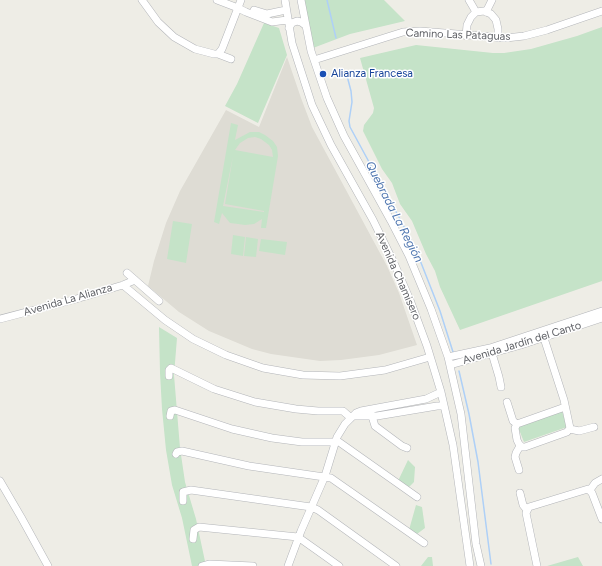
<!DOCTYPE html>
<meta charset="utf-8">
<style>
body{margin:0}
canvas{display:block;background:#eeede6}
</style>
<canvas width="602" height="566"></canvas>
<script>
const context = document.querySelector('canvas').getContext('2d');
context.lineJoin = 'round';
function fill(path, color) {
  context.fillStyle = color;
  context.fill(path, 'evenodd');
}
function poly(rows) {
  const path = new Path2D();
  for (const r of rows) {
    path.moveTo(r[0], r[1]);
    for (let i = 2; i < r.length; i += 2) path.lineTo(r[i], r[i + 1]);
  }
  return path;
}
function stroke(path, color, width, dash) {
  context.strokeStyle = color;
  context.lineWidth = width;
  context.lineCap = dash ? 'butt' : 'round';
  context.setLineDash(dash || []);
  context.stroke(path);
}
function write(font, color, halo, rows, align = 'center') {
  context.font = font + ' Figtree,sans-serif';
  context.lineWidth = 3;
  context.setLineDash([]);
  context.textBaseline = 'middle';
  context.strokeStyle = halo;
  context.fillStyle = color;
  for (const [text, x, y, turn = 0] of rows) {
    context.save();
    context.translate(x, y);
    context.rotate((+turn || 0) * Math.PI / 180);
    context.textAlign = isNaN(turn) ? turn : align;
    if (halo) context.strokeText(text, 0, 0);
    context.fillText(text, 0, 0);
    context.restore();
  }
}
fill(poly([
 [287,57,301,98,312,127,387,266,399,293,417,345,379,355,341,360,320,361,271,354,252,349,209,331,179,312,148,286,154,261,166,223,180,191,226,110,259,127]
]), '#dedcd4');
fill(poly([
 [304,0,384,0,405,21,350,34,313,48],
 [264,23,279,28,287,55,258,123,225,106,237,84],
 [602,27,602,281,460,330,440,287,435,271,426,254,412,221,400,204,392,183,382,169,363,131,364,125,373,113,374,108,360,58,416,45,493,53,504,53,531,49,577,36],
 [231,123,238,125,235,140,250,132,259,132,265,135,273,141,277,147,278,156,266,228,261,228,262,219,254,224,245,225,238,224,230,223,222,213,219,224,214,222],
 [255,137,261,139,269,145,272,150,273,157,235,150,240,143,248,138],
 [233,156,225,204,264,211,264,212,223,206],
 [173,221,192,224,186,263,167,259],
 [233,235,245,237,243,256,231,254],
 [246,237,258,239,256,257,244,256],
 [261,239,287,242,285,255,259,251],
 [159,327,177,338,174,375,180,448,185,482,196,519,206,566,192,566,182,518,172,485,166,450,162,409,160,373],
 [562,411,567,427,524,442,518,427],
 [408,460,415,467,414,482,408,488,398,481],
 [416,505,422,507,425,528,417,534,409,530],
 [428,557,432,557,433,566,421,566],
 [578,557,583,566,547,566]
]), '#c5e3c8');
stroke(poly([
 [327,0,336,38],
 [346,72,351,91,352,102,349,121,350,127,400,219,416,250,440,311,453,352],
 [459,371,469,414,478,462,491,564]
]), '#aed0f7', 1.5);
const minor = poly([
 [142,0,158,22,174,37,195,49,214,54,218,54,222,49,241,0],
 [217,0,238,8,246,12,272,22,287,20],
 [285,0,292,43,312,105,331,145,373,220,394,263,410,300,427,346,441,392,453,445,470,566],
 [301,0,311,51,327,98,344,136,391,221,409,256,431,309,448,357,461,414,476,544,481,566],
 [469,0,476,12],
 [254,10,267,14,286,10],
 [486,12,492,0],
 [289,28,292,23,297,21,301,22,305,25],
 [466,36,467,25,471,17,476,12,484,11,491,14,496,20,498,29,498,38],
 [218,54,231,59],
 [314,60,403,32,420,31,506,38,524,36,547,30,602,11],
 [127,273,159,301],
 [123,285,165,320,193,339,226,355,263,368,303,375,340,376,385,370,430,357],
 [0,319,76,299,123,285,135,280],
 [542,332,564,400,570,428,567,432,525,447,522,447,519,444,517,440,515,428,517,424,565,407],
 [491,350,499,377,501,387],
 [448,357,490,348,602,311],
 [450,365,521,345,602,318],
 [169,376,169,370,171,368,214,389,255,402,296,409,318,411,343,411,351,418],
 [507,402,513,421,517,424],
 [371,413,375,426,402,446,407,448],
 [170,416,171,411,175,410,232,429,272,438,302,442,339,442,417,497],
 [354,416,377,416,437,406,444,406],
 [570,429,579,431,594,427],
 [176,454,177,452,182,451,249,466,331,478,424,543],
 [519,470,515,457,516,453,520,446],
 [0,481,21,517,48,566],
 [590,490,595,483,602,479],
 [520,493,523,505,527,510],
 [183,501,183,492,191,490,311,507,318,510,396,566],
 [193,539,194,530,199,527,298,537,339,566],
 [202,566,209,564,253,566],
 [288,566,301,531,325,476,337,437,345,424,356,413,361,411,426,399,441,392],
 [537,566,526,513,529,507,588,489,592,493,602,519]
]);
stroke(minor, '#b3b5b9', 8);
stroke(minor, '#fff', 7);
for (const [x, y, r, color] of [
 [323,74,4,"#1a4fb4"]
]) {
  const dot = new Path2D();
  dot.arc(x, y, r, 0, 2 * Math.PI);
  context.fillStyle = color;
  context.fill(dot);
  stroke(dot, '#fff', 1.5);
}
write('11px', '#5e6065', '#fff', [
 ["Camino Las Pataguas",458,35,2],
 ["Avenida Chamisero",398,276,66],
 ["Avenida La Alianza",68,300,-16],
 ["Avenida Jardín del Canto",522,343,-17]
]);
write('11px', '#164399', '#fff', [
 ["Alianza Francesa",331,74]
], 'left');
write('italic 12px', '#4f76b0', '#fff', [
 ["Quebrada La Región",394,212,63]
]);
</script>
